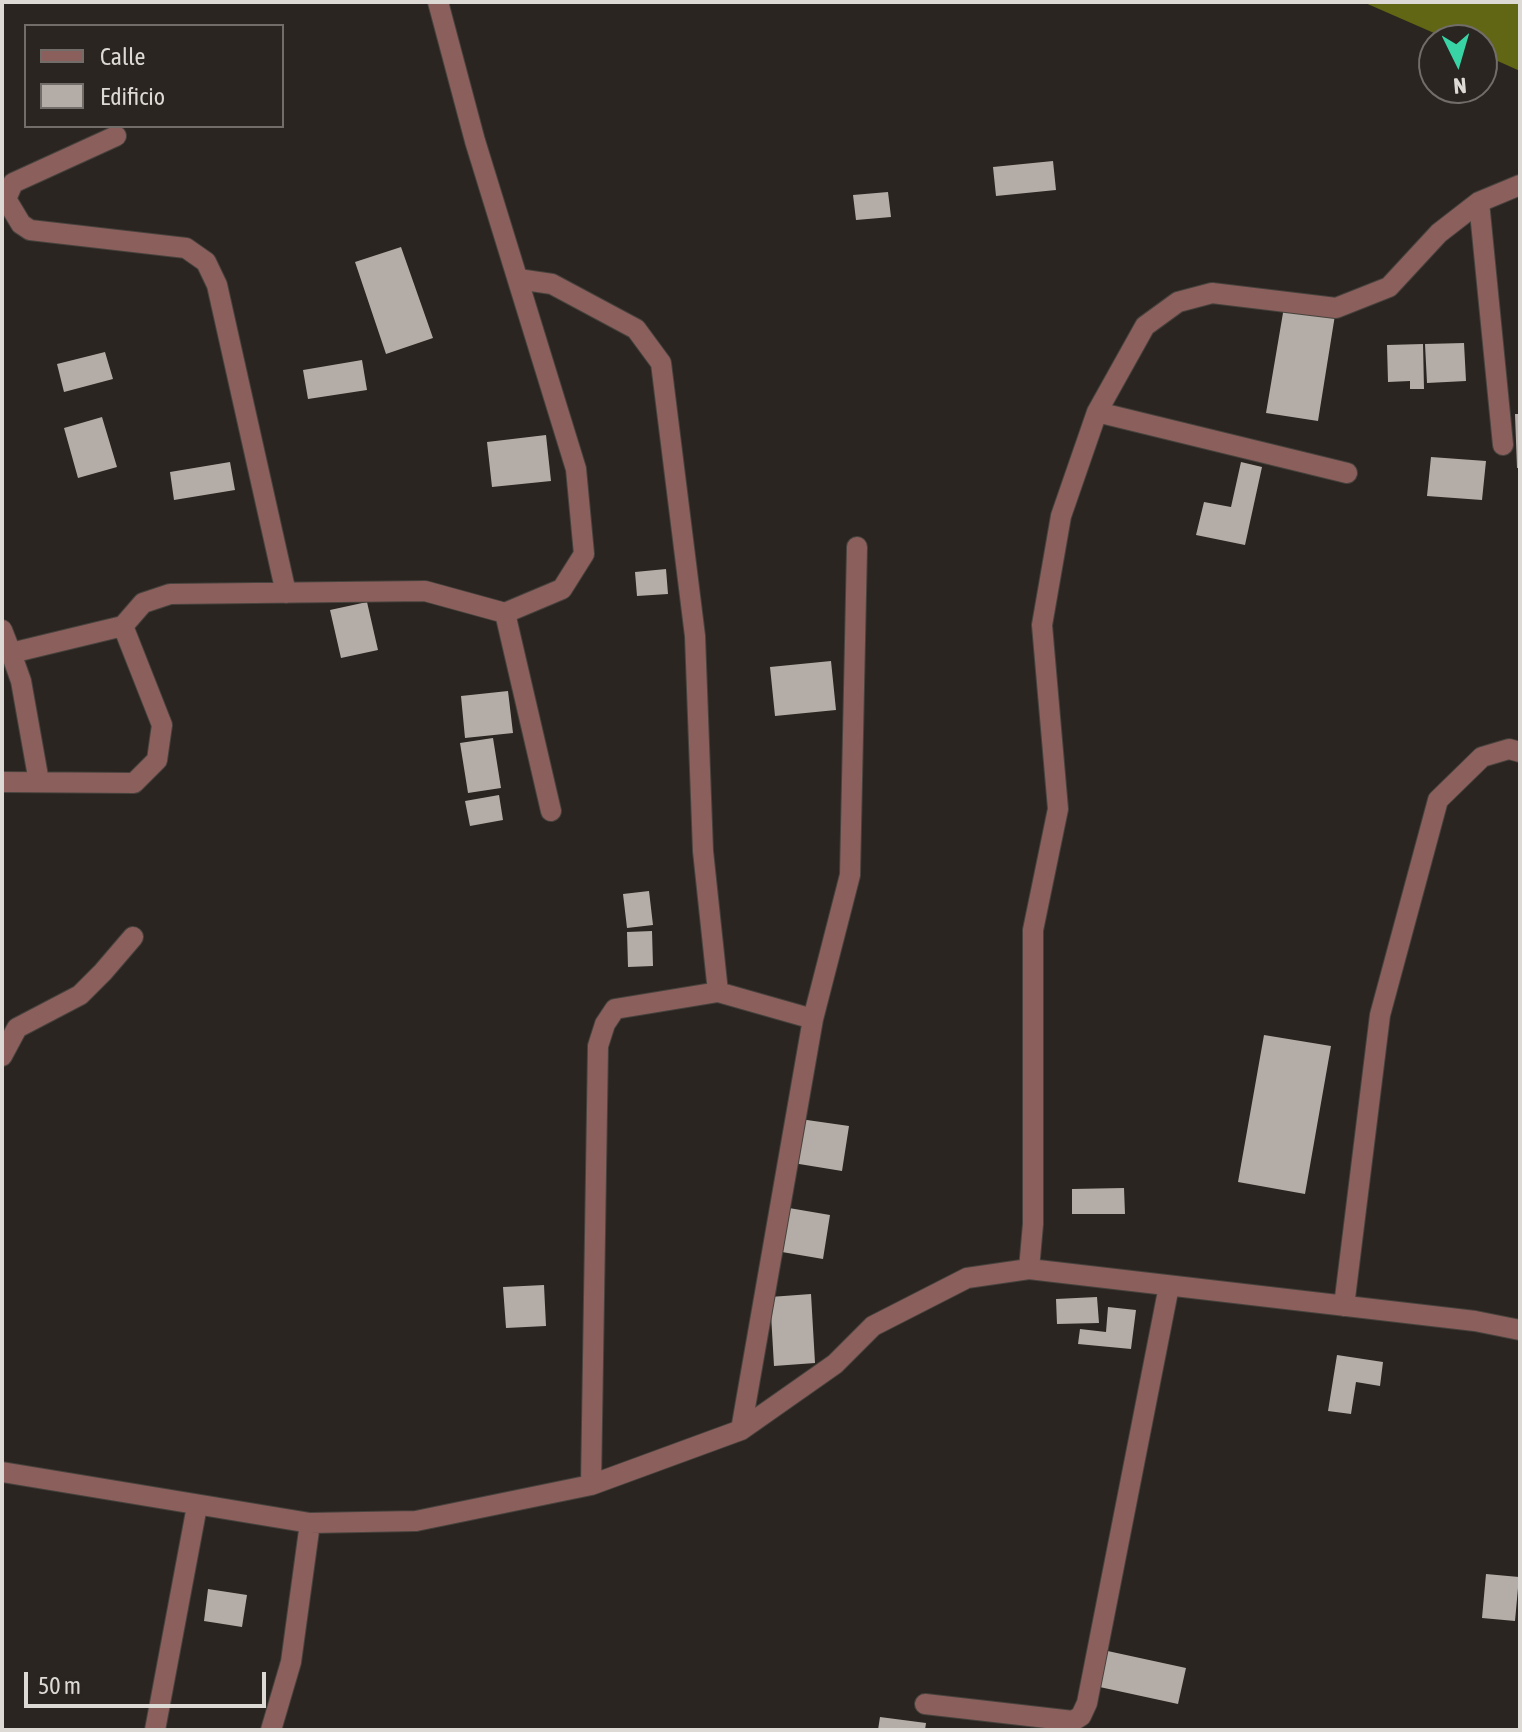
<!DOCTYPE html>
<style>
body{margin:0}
#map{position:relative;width:1522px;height:1732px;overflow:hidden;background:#2a2520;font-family:"Asap Condensed",sans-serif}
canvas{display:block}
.frame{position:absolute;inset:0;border:4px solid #dddad6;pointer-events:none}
.legend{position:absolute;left:24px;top:24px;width:260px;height:104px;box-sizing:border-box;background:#2a2520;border:2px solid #726d69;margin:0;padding:10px 14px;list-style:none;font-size:24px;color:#dddad6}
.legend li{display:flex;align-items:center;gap:16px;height:40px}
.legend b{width:40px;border:2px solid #726d69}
.north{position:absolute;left:1418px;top:24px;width:80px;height:80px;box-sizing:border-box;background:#2a2520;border:2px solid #726d69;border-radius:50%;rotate:175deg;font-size:22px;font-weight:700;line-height:32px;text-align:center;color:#dddad6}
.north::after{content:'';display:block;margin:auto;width:28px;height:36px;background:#38d4a6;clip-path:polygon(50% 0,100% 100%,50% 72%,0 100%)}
.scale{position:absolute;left:24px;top:1672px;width:242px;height:36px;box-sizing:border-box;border:4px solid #dddad6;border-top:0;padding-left:10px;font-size:24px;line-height:28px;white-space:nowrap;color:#dddad6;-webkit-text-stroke:6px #2a2520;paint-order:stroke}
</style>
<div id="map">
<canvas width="1522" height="1732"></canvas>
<div class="frame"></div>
<ul class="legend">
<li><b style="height:10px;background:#8a5f5c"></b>Calle</li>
<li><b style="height:22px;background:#b4ada7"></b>Edificio</li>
</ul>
<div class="north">N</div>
<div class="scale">50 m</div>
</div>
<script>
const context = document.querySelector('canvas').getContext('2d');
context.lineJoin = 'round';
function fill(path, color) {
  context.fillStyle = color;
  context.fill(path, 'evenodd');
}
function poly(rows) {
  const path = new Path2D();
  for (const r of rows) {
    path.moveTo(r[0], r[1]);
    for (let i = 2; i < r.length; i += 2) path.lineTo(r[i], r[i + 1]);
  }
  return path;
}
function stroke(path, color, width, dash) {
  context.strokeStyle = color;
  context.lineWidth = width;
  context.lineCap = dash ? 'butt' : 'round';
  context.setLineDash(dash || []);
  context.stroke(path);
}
fill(poly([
 [1363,2,1520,2,1520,71,1482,54,1482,40,1450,40]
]), '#606614');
fill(poly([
 [1053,161,1056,190,996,196,993,167],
 [888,192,891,217,856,220,853,195],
 [401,247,433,338,386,354,355,262],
 [1284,307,1335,315,1318,421,1266,413],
 [1464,343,1466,381,1427,383,1425,344],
 [1423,344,1424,389,1410,389,1410,381,1388,382,1387,345],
 [105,352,113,379,64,392,57,364],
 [362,360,367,390,308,399,303,370],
 [1515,414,1520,414,1520,468,1517,468],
 [102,417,117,467,78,478,64,428],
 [546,435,551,481,492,487,487,442],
 [1431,457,1486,461,1482,500,1427,496],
 [230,462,235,490,174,500,170,472],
 [1241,462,1262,467,1245,545,1196,535,1204,502,1231,507],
 [666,569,668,594,637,596,635,572],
 [367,602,378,650,341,658,330,610],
 [831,661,836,710,775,716,770,667],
 [508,691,513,733,465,738,461,696],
 [493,738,501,788,468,793,460,743],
 [499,795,503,820,470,826,465,801],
 [649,891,653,925,627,928,623,894],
 [652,931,653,966,628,967,627,932],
 [1264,1035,1331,1046,1305,1194,1238,1182],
 [800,1119,849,1126,842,1171,793,1163],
 [1124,1188,1125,1214,1072,1214,1072,1189],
 [789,1208,830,1215,823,1259,782,1252],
 [544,1285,546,1326,506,1328,503,1287],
 [811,1294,815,1363,774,1366,770,1297],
 [1097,1297,1099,1323,1057,1324,1056,1299],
 [1108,1307,1136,1310,1131,1349,1078,1344,1080,1329,1106,1332],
 [1337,1355,1383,1362,1380,1386,1356,1382,1351,1414,1328,1411],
 [1486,1574,1519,1577,1515,1621,1482,1618],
 [208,1589,247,1595,242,1627,204,1621],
 [1103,1650,1186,1668,1178,1704,1095,1686],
 [880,1717,926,1723,925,1730,878,1730]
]), '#b4ada7');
const minor = poly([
 [438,2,475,141,576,469,584,554,562,589,505,613],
 [116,136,13,183,6,199,21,224,30,230,186,248,206,262,217,285,286,593],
 [1479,202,1503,445],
 [518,279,552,284,636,329,661,363,695,636,703,851,718,992],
 [1097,412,1347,473],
 [2,630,11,653,123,626],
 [11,653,21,681,39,782],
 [2,782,134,783,157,760,162,725,123,626,143,603,170,594,425,591,505,613,551,811],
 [2,1056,17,1028,80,995,103,972,133,937],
 [1029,1269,1033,1224,1033,930,1058,809,1042,625,1061,516,1097,412,1145,326,1178,302,1212,293,1336,308,1389,287,1439,233,1479,202,1520,185],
 [1344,1306,1380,1015,1438,800,1482,757,1509,749,1520,752],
 [741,1430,813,1019,850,875,857,547],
 [2,1472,310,1523,416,1521,591,1485,741,1430,835,1364,873,1326,967,1278,1029,1269,1475,1321,1520,1330],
 [591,1485,598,1046,605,1024,615,1009,718,992,813,1019],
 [925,1704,1073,1721,1081,1716,1087,1703,1169,1286],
 [155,1730,197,1506],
 [271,1730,291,1662,310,1523]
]);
stroke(minor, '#47423d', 22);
stroke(minor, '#8a5f5c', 20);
</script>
